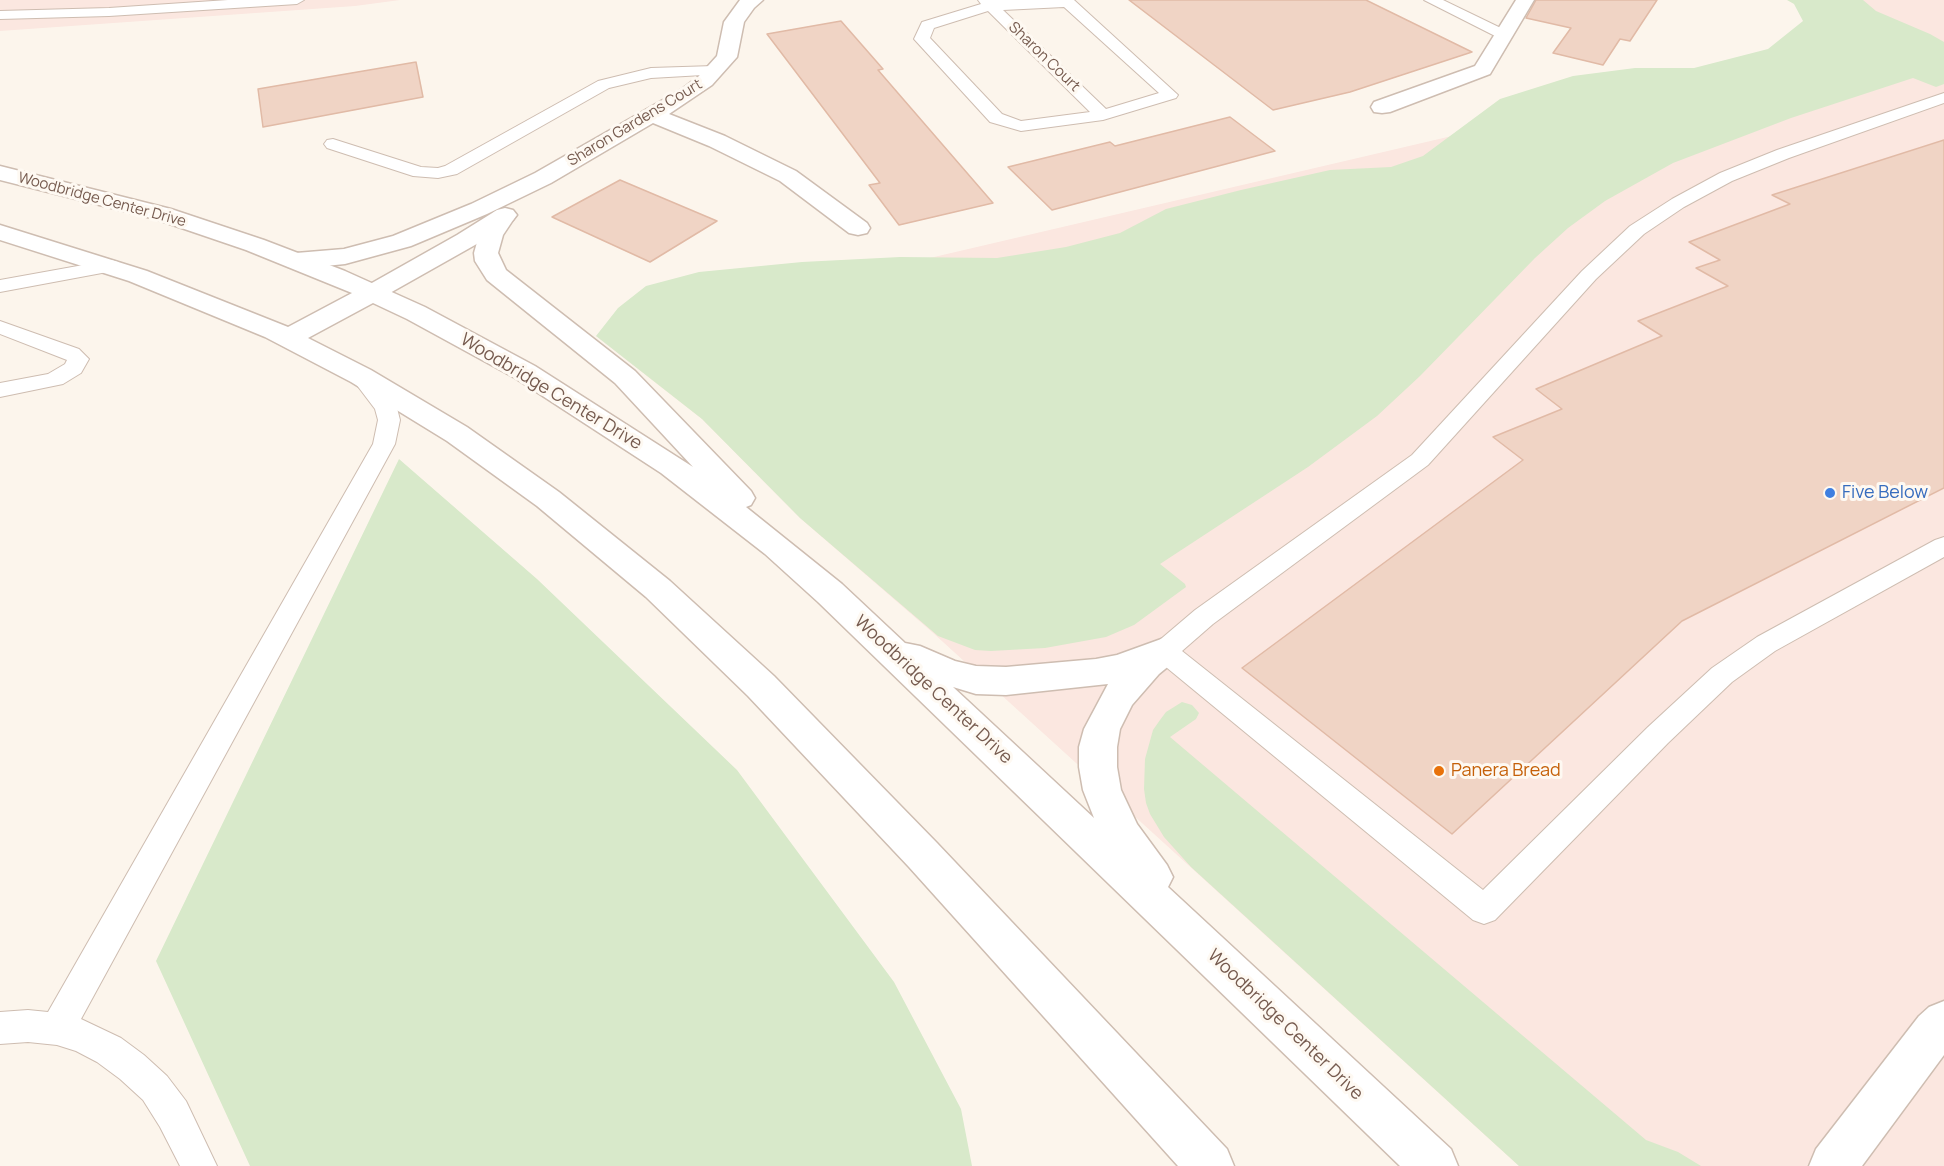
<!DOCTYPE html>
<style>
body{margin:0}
canvas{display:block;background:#fcf5ec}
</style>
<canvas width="1944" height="1166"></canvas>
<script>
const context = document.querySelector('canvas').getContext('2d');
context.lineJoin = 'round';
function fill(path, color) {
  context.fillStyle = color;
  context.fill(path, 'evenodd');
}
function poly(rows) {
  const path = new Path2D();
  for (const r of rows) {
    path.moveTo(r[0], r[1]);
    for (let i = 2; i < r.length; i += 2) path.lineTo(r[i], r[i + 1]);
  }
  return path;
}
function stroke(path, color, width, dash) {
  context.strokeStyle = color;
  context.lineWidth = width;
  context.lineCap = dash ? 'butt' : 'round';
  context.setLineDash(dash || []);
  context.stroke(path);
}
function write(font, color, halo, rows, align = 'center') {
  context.font = font + ' Manrope,sans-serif';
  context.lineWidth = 6;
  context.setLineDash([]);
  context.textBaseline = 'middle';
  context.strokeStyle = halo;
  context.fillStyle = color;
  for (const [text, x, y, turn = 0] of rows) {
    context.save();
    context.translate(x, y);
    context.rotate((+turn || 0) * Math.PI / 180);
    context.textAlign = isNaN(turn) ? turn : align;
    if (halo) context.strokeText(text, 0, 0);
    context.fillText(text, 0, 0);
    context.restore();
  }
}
fill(poly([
 [0,0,400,0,355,6,0,31],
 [1802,0,1944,0,1944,1166,1519,1166,932,632,800,518,702,419,596,336,1884,35]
]), '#fbe7e0');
fill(poly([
 [1787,0,1863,0,1876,11,1930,34,1944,42,1944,84,1936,87,1913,78,1791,118,1673,163,1605,201,1568,228,1535,258,1420,376,1377,416,1308,467,1160,564,1185,584,1186,587,1134,625,1106,637,1045,648,991,651,975,650,938,636,800,518,702,419,596,336,618,308,646,286,699,272,802,262,900,257,997,258,1066,247,1120,233,1166,209,1241,190,1330,170,1391,167,1423,156,1500,99,1573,76,1635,68,1694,68,1768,49,1803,21,1794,4],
 [399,459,537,579,737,770,894,982,961,1109,972,1166,250,1166,156,961],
 [1182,702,1192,705,1199,713,1196,719,1170,737,1646,1140,1678,1152,1701,1166,1519,1166,1191,867,1164,837,1150,814,1146,803,1144,789,1145,759,1153,730,1160,720,1166,712]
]), '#d8e9ca');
const building = poly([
 [1129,0,1366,0,1472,52,1350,92,1273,110,1129,0],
 [1536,0,1657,0,1630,41,1620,39,1603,65,1553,53,1571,28,1526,18,1536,0],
 [841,21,883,69,878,70,993,203,899,225,869,185,880,183,767,34,841,21],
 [416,62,423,97,263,127,258,89,416,62],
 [1230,117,1275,151,1052,210,1008,167,1110,142,1115,146,1230,117],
 [1944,140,1944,488,1682,621,1452,834,1242,668,1523,460,1493,437,1562,409,1536,389,1662,336,1638,321,1728,286,1696,268,1720,260,1689,242,1790,204,1772,195,1944,140],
 [620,180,717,221,650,262,552,217,620,180]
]);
fill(building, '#f0d4c5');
stroke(building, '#e1baa6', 1.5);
const service = poly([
 [228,0,304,0,297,4,109,16,0,19,0,11,109,8,228,0],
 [978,0,1074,0,1178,95,1176,98,1103,120,1021,131,990,122,914,39,922,22,981,4,978,0],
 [1064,7,1159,93,1106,109,1003,10,1064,7],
 [988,11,1090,112,1021,121,1002,114,930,38,934,28,988,11],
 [1424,0,1443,0,1509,32,1512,35,1504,40,1499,38,1424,0],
 [714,66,720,68,722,71,720,74,651,78,609,88,457,174,438,178,413,176,327,148,324,144,327,140,333,139,421,167,438,168,445,166,598,81,651,68,714,66],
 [1944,93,1944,103,1789,158,1732,181,1684,207,1644,234,1596,279,1428,465,1213,624,1182,651,1483,890,1648,727,1712,668,1757,637,1935,540,1944,537,1944,557,1775,651,1732,682,1668,743,1495,920,1484,924,1473,920,1155,658,1151,651,1155,644,1195,610,1412,455,1582,271,1630,226,1672,199,1720,173,1777,150,1944,93],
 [111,260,118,262,121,266,118,270,0,292,0,280,111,260],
 [0,321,79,349,89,359,81,373,63,384,0,397,0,383,48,374,65,364,67,360,0,334,0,321],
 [361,369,369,371,397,408,400,420,395,444,81,1019,121,1038,144,1055,167,1076,186,1101,217,1166,180,1166,160,1127,143,1100,120,1079,97,1062,76,1051,57,1045,28,1042,0,1044,0,1012,28,1010,48,1012,373,444,378,420,375,409,350,376,353,371,361,369]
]);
const minor = poly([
 [740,0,763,0,754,8,744,22,737,57,712,85,669,114,725,136,796,171,867,223,870,228,867,233,858,235,849,233,780,181,709,146,653,123,551,183,487,214,411,246,345,264,296,269,287,266,283,261,287,256,296,253,344,249,393,236,471,204,535,173,682,89,698,77,717,56,724,22,740,0],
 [1516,0,1534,0,1490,74,1390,112,1382,113,1374,112,1371,107,1374,102,1475,66,1516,0],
 [505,208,513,210,517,215,513,220,475,245,381,298,372,301,363,298,359,293,363,288,457,235,497,210,505,208],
 [1944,1001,1944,1055,1862,1166,1809,1166,1816,1149,1919,1016,1929,1007,1944,1001]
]);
const tertiary = poly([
 [0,166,171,209,264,240,345,271,425,307,535,366,693,467,615,383,487,280,475,261,474,253,479,235,494,212,503,210,512,212,515,217,503,235,498,253,506,270,635,371,751,491,755,498,751,505,746,507,842,584,905,643,920,646,955,661,976,666,1006,667,1096,659,1117,655,1164,638,1176,642,1181,651,1176,660,1159,674,1132,705,1120,729,1117,747,1117,767,1121,790,1137,824,1167,865,1173,877,1168,887,1451,1149,1458,1166,1400,1166,818,602,765,554,661,473,515,378,407,319,373,303,308,338,371,370,467,427,559,492,670,581,774,676,937,843,1227,1149,1234,1166,1178,1166,909,867,748,696,646,597,537,506,447,441,351,382,265,337,129,281,0,240,0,225,147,271,288,327,352,293,246,250,155,219,0,180,0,166],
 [1108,684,1084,729,1079,747,1079,767,1083,790,1094,818,953,687,976,694,1006,695,1108,684]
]);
stroke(service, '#cebdb1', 2);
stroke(minor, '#cebdb1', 3);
stroke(tertiary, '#cebdb1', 3);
fill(service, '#fff');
fill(minor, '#fff');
fill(tertiary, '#fff');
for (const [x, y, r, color] of [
 [1830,493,6,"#3f7fe0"],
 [1439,771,6,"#e8710a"]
]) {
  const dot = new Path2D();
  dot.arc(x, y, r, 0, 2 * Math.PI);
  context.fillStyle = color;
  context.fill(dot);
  stroke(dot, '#fef9f2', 2);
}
write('15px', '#765b4f', '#fef9f2', [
 ["Sharon Court",1044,57,44],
 ["Sharon Gardens Court",635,123,-31],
 ["Woodbridge Center Drive",102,200,15]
]);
write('18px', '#765b4f', '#fef9f2', [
 ["Woodbridge Center Drive",551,392,31],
 ["Woodbridge Center Drive",933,690,43],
 ["Woodbridge Center Drive",1285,1025,44]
]);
write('18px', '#366cbe', '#fef9f2', [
 ["Five Below",1842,493]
], 'left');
write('18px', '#c56008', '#fef9f2', [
 ["Panera Bread",1451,771]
], 'left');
</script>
